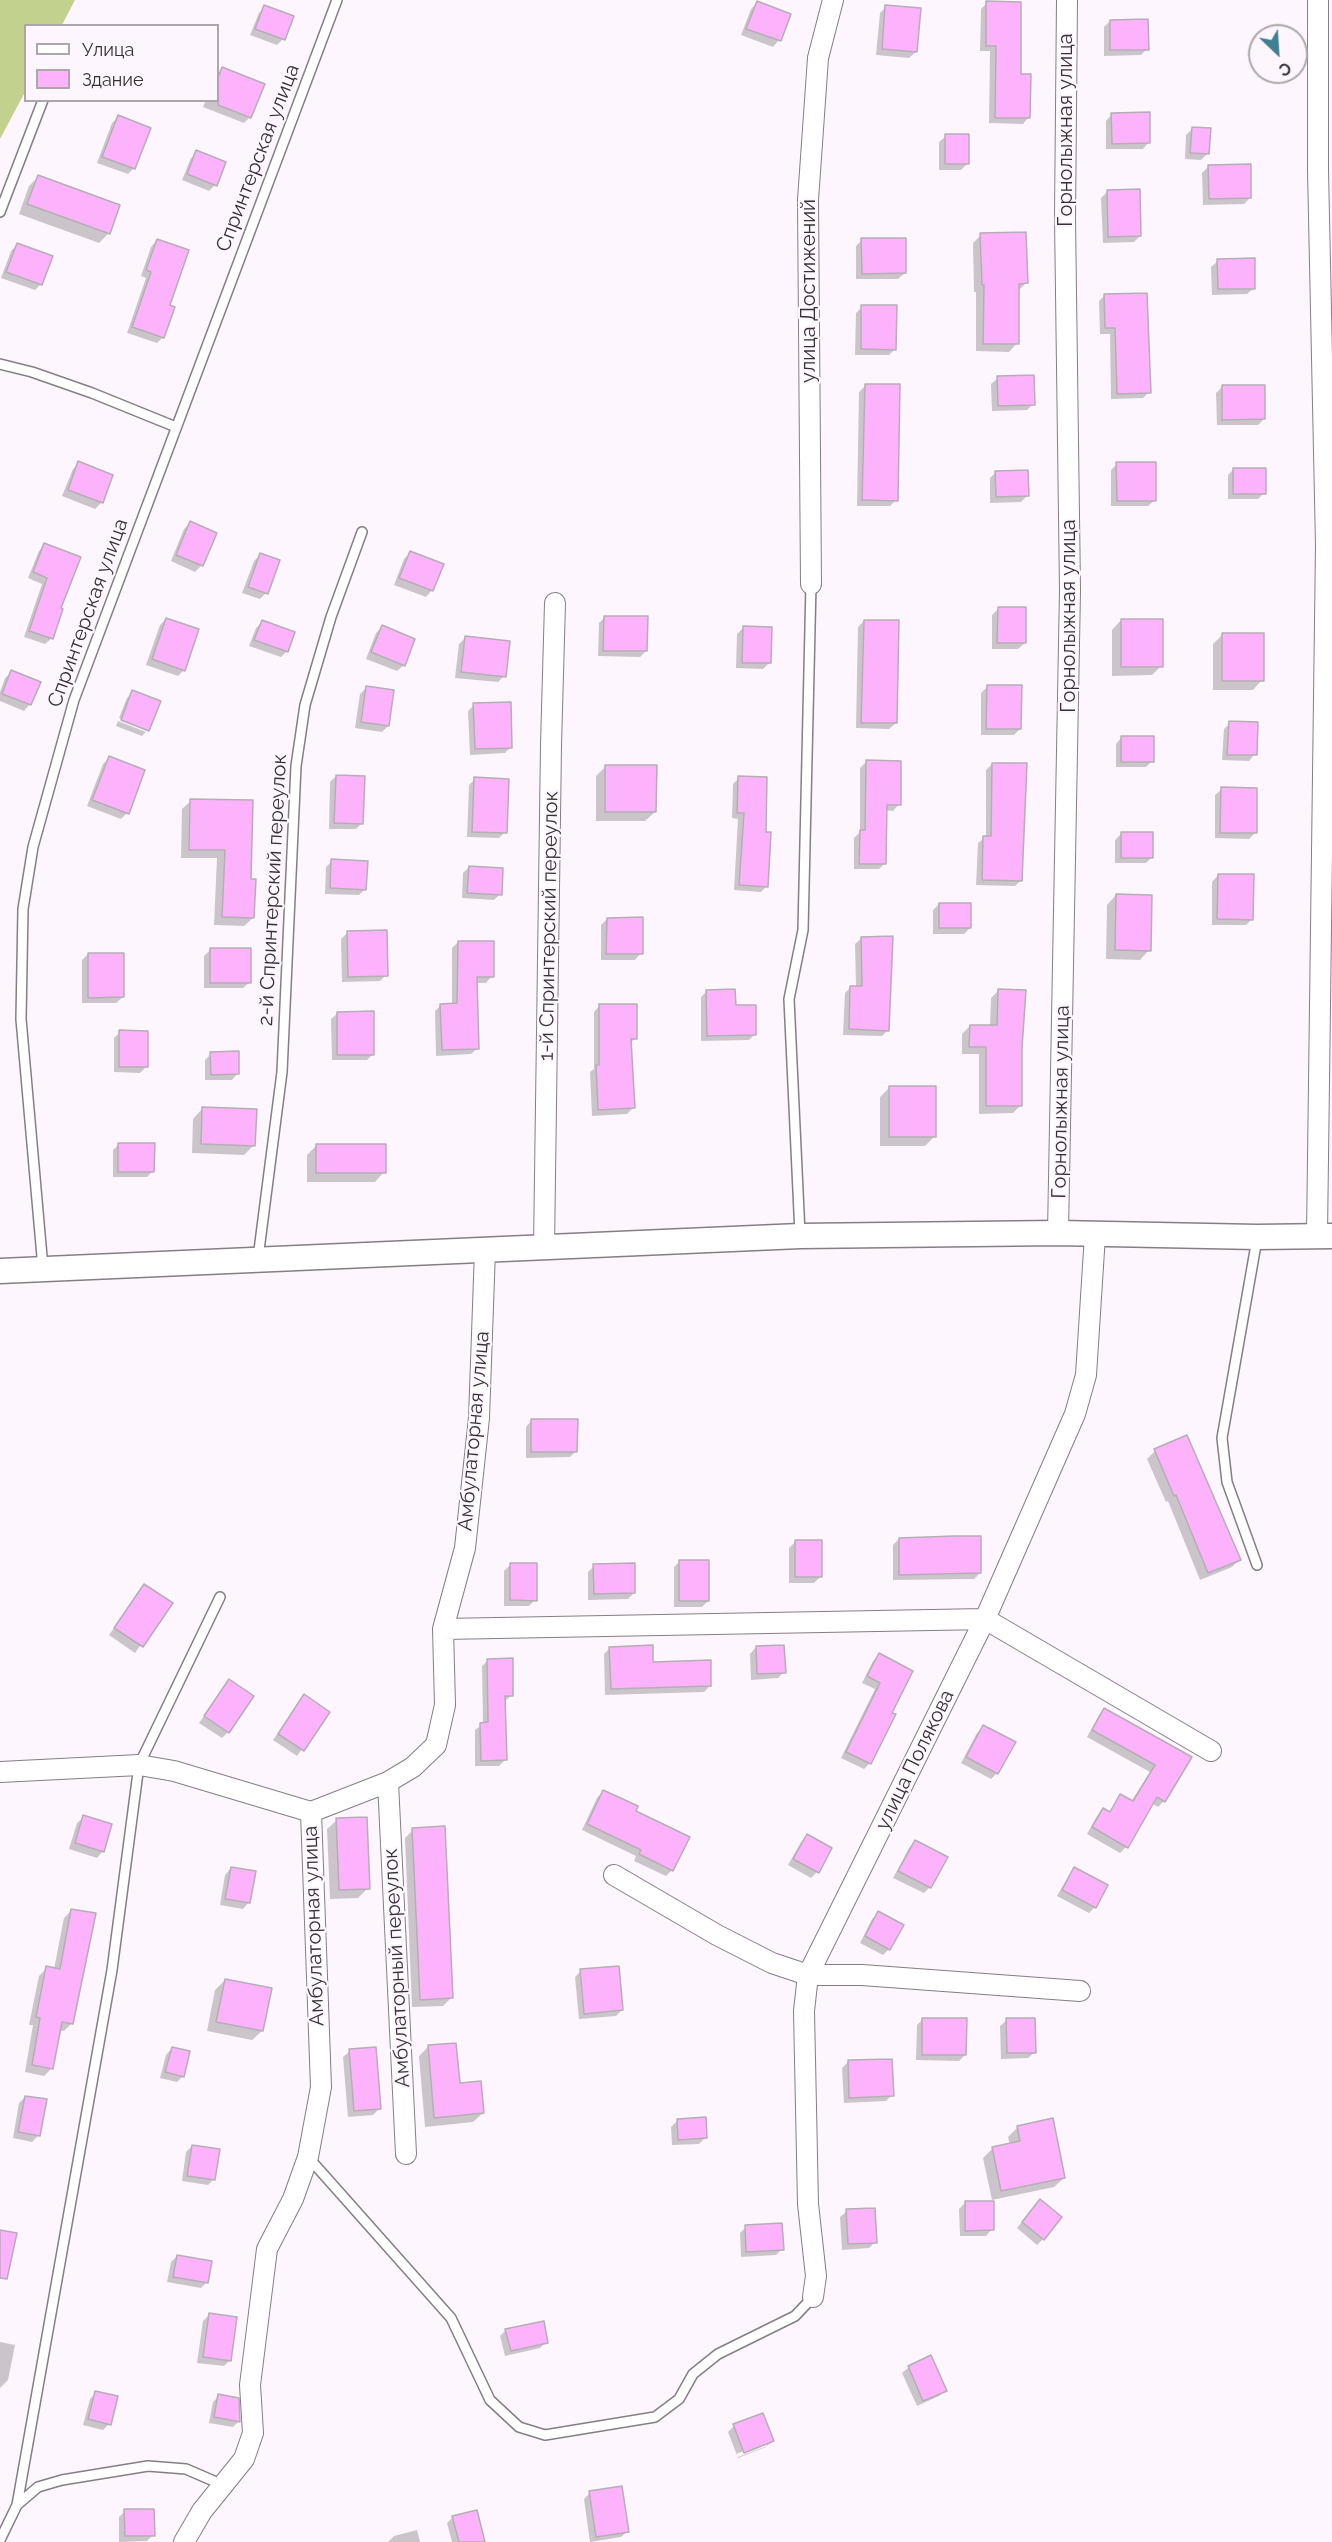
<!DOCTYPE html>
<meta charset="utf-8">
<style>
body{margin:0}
#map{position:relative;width:1332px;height:2542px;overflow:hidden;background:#fef6fe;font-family:Raleway,sans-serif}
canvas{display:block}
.legend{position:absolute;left:24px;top:24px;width:195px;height:78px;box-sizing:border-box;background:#fef6fe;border:2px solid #ada7ad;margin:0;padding:8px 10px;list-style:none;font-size:18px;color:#343134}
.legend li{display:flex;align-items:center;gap:12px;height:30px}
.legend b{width:30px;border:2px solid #ada7ad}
.north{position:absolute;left:1248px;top:24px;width:60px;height:60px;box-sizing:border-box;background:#fef6fe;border:2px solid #ada7ad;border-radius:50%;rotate:155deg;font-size:16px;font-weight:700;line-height:24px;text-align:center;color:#343134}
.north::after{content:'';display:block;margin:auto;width:21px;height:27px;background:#408093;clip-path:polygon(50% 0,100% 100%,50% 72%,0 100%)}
</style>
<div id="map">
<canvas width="1332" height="2542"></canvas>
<ul class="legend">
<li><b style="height:8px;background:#fff"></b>Улица</li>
<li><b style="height:16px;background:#fdb2fc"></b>Здание</li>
</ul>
<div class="north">С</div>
</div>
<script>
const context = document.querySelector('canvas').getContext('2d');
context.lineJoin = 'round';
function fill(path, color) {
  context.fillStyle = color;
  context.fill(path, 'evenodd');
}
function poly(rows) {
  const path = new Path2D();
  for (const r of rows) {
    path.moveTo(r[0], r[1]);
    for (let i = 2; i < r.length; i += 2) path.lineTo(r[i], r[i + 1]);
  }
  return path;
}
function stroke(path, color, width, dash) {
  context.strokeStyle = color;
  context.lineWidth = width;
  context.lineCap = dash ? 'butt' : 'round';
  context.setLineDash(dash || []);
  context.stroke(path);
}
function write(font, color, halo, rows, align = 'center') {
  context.font = font + ' Raleway,sans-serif';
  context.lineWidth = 4.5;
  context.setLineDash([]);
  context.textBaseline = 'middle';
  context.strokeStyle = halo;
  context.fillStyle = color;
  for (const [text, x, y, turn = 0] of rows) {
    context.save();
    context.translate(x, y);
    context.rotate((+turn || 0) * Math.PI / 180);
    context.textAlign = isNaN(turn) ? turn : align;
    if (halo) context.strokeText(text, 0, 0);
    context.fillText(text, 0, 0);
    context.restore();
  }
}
fill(poly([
 [0,0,75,0,62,25,26,26,25,92,0,139]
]), '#c3d18e');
fill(poly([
 [757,3,789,15,779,40,773,47,741,35,751,9],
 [987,3,1019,75,1029,117,1023,124,989,123,990,51,980,51,981,9],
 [265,7,283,39,277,45,250,35,259,13],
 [886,7,916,52,909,58,876,55,880,13],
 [1110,21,1147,49,1141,55,1104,56,1104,27],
 [222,69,250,117,244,123,203,107,206,100,218,100,218,74],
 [1112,114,1149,142,1143,149,1106,149,1106,121],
 [118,117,134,168,128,174,97,163,112,123],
 [1192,129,1207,154,1201,160,1185,159,1186,135],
 [946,136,967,164,961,170,939,170,939,142],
 [197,152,215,185,209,191,182,180,191,158],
 [1209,166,1250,198,1244,204,1203,205,1202,173],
 [38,177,109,233,99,243,19,214,29,186],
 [1107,192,1140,236,1134,242,1103,243,1101,198],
 [981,235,1026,283,1018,291,1017,343,1009,352,976,351,976,292,974,292,973,243],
 [157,240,168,306,163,337,157,343,127,333,146,278,141,276,151,247],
 [862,240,905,273,898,279,856,279,856,246],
 [17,245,41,284,35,290,1,278,11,251],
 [1218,261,1254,288,1247,294,1212,295,1211,267],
 [1105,295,1149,392,1143,398,1111,399,1110,334,1100,334,1099,301],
 [862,307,895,349,889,355,855,355,856,313],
 [998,378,1033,404,1027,410,992,411,991,384],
 [865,386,896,500,890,506,857,506,859,392],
 [1222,387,1264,419,1258,425,1217,425,1216,393],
 [79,463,112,476,101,503,95,509,62,496,73,469],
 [1117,464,1155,500,1148,506,1111,506,1111,470],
 [1234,469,1264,493,1258,499,1228,499,1228,475],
 [996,472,1027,496,1021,502,990,503,990,478],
 [190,523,215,533,201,566,195,572,171,561,184,529],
 [45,544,59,609,52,638,45,644,24,637,42,584,28,578,39,551],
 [410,553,432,590,426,597,394,585,404,559],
 [260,555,266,593,260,599,242,593,254,561],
 [998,609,1025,643,1018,649,992,649,992,615],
 [605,617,646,651,640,657,598,656,599,623],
 [166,619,184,670,178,676,146,665,160,625],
 [1121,620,1161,666,1152,675,1112,676,1112,630],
 [864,621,896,723,889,729,856,728,858,627],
 [262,622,287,651,281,657,249,646,256,628],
 [382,627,404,665,397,671,366,659,376,633],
 [743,628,769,663,763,669,736,668,737,634],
 [1222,635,1262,680,1253,690,1213,690,1213,644],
 [465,638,504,676,498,682,455,678,459,644],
 [12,672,30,704,24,711,0,701,0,692,5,678],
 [987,687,1020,729,1014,735,981,735,981,693],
 [366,688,388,726,382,732,355,728,360,694],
 [133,692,148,730,147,731,147,728,119,718,127,698],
 [474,705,511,747,505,753,470,755,468,711],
 [118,721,146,732,142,736,116,726],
 [1230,723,1255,754,1249,761,1222,760,1224,729],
 [1122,737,1152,761,1146,767,1116,767,1116,744],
 [109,758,127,813,121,819,87,806,103,764],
 [866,762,899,804,893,811,885,810,885,863,879,869,854,869,854,838,860,832,860,768],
 [992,764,1021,880,1015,886,976,885,978,843,986,837,986,770],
 [606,766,655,812,645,821,596,821,596,776],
 [336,776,362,823,356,829,329,829,330,782],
 [739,778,764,833,767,886,761,892,734,890,738,819,732,818,733,784],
 [475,779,505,832,499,838,467,837,469,785],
 [1222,789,1255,833,1249,839,1215,838,1215,795],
 [191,801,250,880,253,918,244,926,214,925,217,858,181,858,182,809],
 [1121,834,1152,857,1146,863,1115,863,1115,840],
 [332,861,365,889,359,895,325,894,326,867],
 [469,867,500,894,494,900,462,898,463,873],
 [1218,875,1252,919,1246,925,1212,925,1212,882],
 [1116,895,1149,950,1140,960,1106,959,1107,905],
 [939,904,970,928,964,934,933,934,933,910],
 [607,919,641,953,635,960,601,960,601,925],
 [348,932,386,975,380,981,342,982,341,939],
 [862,938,888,1030,882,1036,843,1035,845,993,851,987,856,987,855,944],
 [458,942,492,976,486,983,475,983,478,1048,471,1054,436,1056,435,1011,441,1005,452,1005,452,948],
 [210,950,250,982,243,988,204,988,204,956],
 [88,954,123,997,116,1003,82,1003,82,960],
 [999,990,1021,1048,1021,1105,1013,1113,979,1114,979,1054,962,1054,962,1034,970,1026,990,1027,991,998],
 [707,991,734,1006,755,1034,749,1040,701,1041,701,997],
 [600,1005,635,1038,630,1044,633,1108,627,1114,592,1116,590,1072,594,1069,594,1012],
 [338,1013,373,1054,367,1060,332,1060,331,1019],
 [120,1032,147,1066,140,1073,114,1072,114,1038],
 [211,1054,238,1073,232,1080,205,1080,205,1060],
 [889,1088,934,1137,925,1146,880,1146,880,1097],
 [202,1109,254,1145,244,1155,192,1153,193,1119],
 [119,1144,153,1171,147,1177,113,1177,113,1150],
 [317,1145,384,1172,375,1182,307,1182,307,1155],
 [532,1420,576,1451,570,1457,526,1458,526,1427],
 [1155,1451,1240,1559,1232,1567,1200,1580,1168,1501,1166,1502,1147,1459],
 [899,1539,980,1573,974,1579,893,1580,893,1545],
 [795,1542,820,1577,814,1583,789,1583,789,1548],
 [680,1561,708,1601,702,1607,674,1607,674,1567],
 [510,1565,535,1600,529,1606,504,1606,504,1571],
 [594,1566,634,1593,628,1599,588,1600,588,1572],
 [144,1586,170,1603,135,1653,109,1635],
 [756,1647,784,1672,778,1678,751,1680,750,1654],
 [610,1648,710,1686,704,1692,605,1695,604,1654],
 [879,1655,890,1713,870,1763,864,1769,841,1758,875,1689,862,1683,873,1661],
 [488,1660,512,1695,504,1702,505,1760,499,1766,475,1766,475,1730,483,1724,482,1666],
 [229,1681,228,1732,222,1738,199,1723],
 [304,1696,328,1712,297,1756,273,1740],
 [1105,1709,1190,1757,1164,1801,1158,1807,1151,1803,1126,1847,1120,1853,1087,1834,1097,1816,1103,1810,1108,1813,1121,1796,1131,1802,1150,1772,1087,1737,1099,1715],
 [983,1727,997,1773,991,1779,961,1763,977,1733],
 [603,1791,634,1812,672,1870,666,1876,634,1861,636,1856,582,1830,597,1798],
 [84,1817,103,1851,97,1858,69,1849,77,1823],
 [337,1820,368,1888,358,1898,330,1899,327,1829],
 [413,1830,451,1998,443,2006,412,2007,405,1838],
 [807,1836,817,1872,811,1878,788,1865,801,1842],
 [915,1841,946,1857,930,1887,924,1893,893,1878,909,1848],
 [231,1868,249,1902,243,1909,220,1905,225,1875],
 [1075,1869,1095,1907,1089,1913,1057,1896,1069,1875],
 [72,1910,72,2023,64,2031,59,2030,52,2068,44,2076,25,2072,33,2025,29,2025,39,1976,47,1968,54,1969,64,1918],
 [878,1913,889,1949,883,1955,860,1943,872,1919],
 [581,1971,622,2010,616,2016,579,2019,575,1977],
 [225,1980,262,2031,252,2040,207,2031,215,1990],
 [923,2019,965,2055,959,2061,916,2060,917,2025],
 [1007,2020,1035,2052,1028,2058,1001,2059,1000,2026],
 [428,2047,483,2113,473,2122,425,2127,419,2056],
 [172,2048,183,2076,177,2082,160,2078,166,2055],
 [350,2051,379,2109,373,2115,348,2117,343,2057],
 [848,2062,892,2095,886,2101,844,2103,842,2068],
 [25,2097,38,2136,32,2142,13,2138,19,2103],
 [678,2120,705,2138,699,2144,672,2145,671,2127],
 [1018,2127,1064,2178,1054,2187,992,2200,983,2158,993,2148,1010,2145,1008,2137],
 [192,2146,214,2179,208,2185,182,2181,186,2152],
 [965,2203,992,2229,986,2236,960,2236,959,2209],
 [1034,2207,1043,2239,1037,2245,1017,2228],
 [847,2211,875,2242,869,2248,842,2250,840,2217],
 [746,2227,782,2249,776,2255,741,2257,740,2233],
 [177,2256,207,2282,201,2288,167,2282,171,2262],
 [209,2315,230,2360,224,2366,197,2363,203,2321],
 [506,2330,546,2342,540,2348,505,2356,500,2336],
 [0,2342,15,2345,8,2380,0,2388],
 [930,2357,945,2390,939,2396,917,2406,902,2373,909,2367],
 [96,2393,109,2424,103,2430,83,2425,90,2399],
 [219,2396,239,2421,233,2427,209,2423,213,2402],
 [734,2426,772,2441,766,2447,738,2458,728,2432],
 [767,2442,767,2446,738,2457,736,2454],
 [590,2493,628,2531,621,2537,590,2542,584,2499],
 [125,2511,153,2535,147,2541,119,2542,119,2517],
 [453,2517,482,2542,452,2542,447,2523],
 [417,2530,420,2542,388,2542,394,2536]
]), '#0003');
const building = poly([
 [757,1,791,14,781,41,746,29,757,1],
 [986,1,1021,2,1021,74,1031,74,1030,118,995,118,996,46,986,46,986,1],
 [264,5,294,16,285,40,255,29,264,5],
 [885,5,921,8,917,52,882,49,885,5],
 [1148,19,1149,50,1110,50,1110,20,1148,19],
 [222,67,265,84,251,118,218,105,218,78,222,67],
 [1150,112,1150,143,1112,144,1111,113,1150,112],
 [118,115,151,128,135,169,102,157,118,115],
 [1192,127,1211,128,1209,154,1190,153,1192,127],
 [945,134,969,134,969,164,945,164,945,134],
 [196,150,226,162,217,186,187,174,196,150],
 [1251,164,1251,198,1209,199,1208,165,1251,164],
 [38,175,120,205,110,234,27,204,38,175],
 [1140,189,1141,236,1108,237,1107,190,1140,189],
 [1026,232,1028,283,1019,284,1019,344,983,344,984,285,982,285,980,233,1026,232],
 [861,238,906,238,906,273,862,274,861,238],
 [157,239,189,250,170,305,175,307,164,338,132,327,151,272,146,270,157,239],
 [17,243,53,256,42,285,6,272,17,243],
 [1255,258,1255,289,1218,289,1217,259,1255,258],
 [1147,293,1151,393,1117,394,1115,328,1105,328,1104,294,1147,293],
 [861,305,897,305,896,350,861,349,861,305],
 [1034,375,1035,405,998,406,997,376,1034,375],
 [865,384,900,384,898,501,862,500,865,384],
 [1222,385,1265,385,1265,419,1222,420,1222,385],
 [78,461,113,475,103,503,68,490,78,461],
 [1116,462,1156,462,1156,501,1117,501,1116,462],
 [1233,468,1266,468,1266,494,1233,494,1233,468],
 [1028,470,1029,496,996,497,995,471,1028,470],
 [190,521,217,533,203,566,176,555,190,521],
 [44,543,81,557,61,608,63,609,53,639,29,631,47,578,33,572,44,543],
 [410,551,444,564,433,591,399,578,410,551],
 [260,553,280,560,268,594,248,587,260,553],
 [998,607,1026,607,1026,643,997,643,998,607],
 [604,616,648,616,647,651,603,651,604,616],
 [166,618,199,629,185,671,152,659,166,618],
 [1121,619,1163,619,1163,667,1121,667,1121,619],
 [262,620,295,632,288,652,254,640,262,620],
 [864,620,899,620,897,723,861,723,864,620],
 [382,625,415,639,405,666,371,652,382,625],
 [743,626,772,627,771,663,742,663,743,626],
 [1222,633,1264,633,1264,681,1222,681,1222,633],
 [465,636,510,641,506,677,461,672,465,636],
 [11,670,41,682,31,705,2,694,11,670],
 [987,685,1022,685,1021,729,986,729,987,685],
 [366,686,394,690,389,726,361,722,366,686],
 [132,690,161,701,149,731,121,720,132,690],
 [511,702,512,748,475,749,473,703,511,702],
 [1229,721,1258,722,1257,755,1227,755,1229,721],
 [1121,736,1154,736,1154,762,1121,762,1121,736],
 [109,756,145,770,129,814,92,800,109,756],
 [866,760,901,761,901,805,887,805,886,864,859,864,860,830,865,830,866,760],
 [992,763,1027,763,1022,881,982,880,983,836,991,836,992,763],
 [605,765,657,765,656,812,605,812,605,765],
 [336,775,365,776,363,824,334,823,336,775],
 [738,776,767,777,766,832,771,832,768,887,739,885,744,813,737,813,738,776],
 [474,777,509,779,507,833,472,832,474,777],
 [1221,787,1257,788,1257,833,1220,833,1221,787],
 [190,799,253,800,251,879,256,879,254,918,222,917,225,850,189,850,190,799],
 [1121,832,1153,832,1153,858,1121,858,1121,832],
 [331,859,368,861,366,890,330,888,331,859],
 [469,866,503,868,502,895,467,893,469,866],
 [1218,874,1254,874,1253,920,1217,919,1218,874],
 [1116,894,1152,895,1151,951,1115,950,1116,894],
 [939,903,971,903,971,928,939,928,939,903],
 [643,917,643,954,606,954,607,918,643,917],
 [387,930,388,976,348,977,347,931,387,930],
 [893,936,889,1031,849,1029,850,986,862,986,861,937,893,936],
 [458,941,494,941,494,977,477,977,479,1049,442,1050,440,1004,457,1003,458,941],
 [210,948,251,948,251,983,210,983,210,948],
 [88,953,124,953,124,997,88,998,88,953],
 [735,989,736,1005,756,1005,756,1035,707,1036,706,990,735,989],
 [998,989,1026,990,1022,1048,1022,1106,986,1106,986,1047,969,1047,970,1025,997,1025,998,989],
 [599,1004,637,1004,637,1039,631,1039,635,1108,598,1110,596,1065,599,1065,599,1004],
 [374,1011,374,1055,337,1055,337,1012,374,1011],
 [119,1030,148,1031,148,1067,119,1067,119,1030],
 [239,1051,239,1074,211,1075,210,1052,239,1051],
 [889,1086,936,1086,936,1137,889,1137,889,1086],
 [202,1107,257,1109,255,1146,201,1144,202,1107],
 [118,1143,155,1143,154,1172,118,1172,118,1143],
 [316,1144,386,1144,386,1173,316,1173,316,1144],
 [531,1419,578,1419,577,1452,531,1452,531,1419],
 [1187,1435,1241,1560,1208,1573,1176,1495,1174,1496,1154,1449,1187,1435],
 [954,1536,981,1536,981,1573,899,1575,899,1538,954,1536],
 [795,1540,822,1540,822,1577,795,1577,795,1540],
 [679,1560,709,1560,709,1601,679,1601,679,1560],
 [510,1563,537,1563,537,1601,510,1600,510,1563],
 [635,1563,635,1593,594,1594,593,1564,635,1563],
 [144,1584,173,1603,143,1647,114,1628,144,1584],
 [653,1645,653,1662,711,1660,711,1686,611,1689,609,1647,653,1645],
 [784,1645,786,1673,757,1674,756,1646,784,1645],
 [879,1653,913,1671,892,1713,896,1714,871,1764,846,1752,880,1683,867,1676,879,1653],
 [513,1658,513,1696,505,1696,507,1760,481,1761,480,1723,488,1722,487,1659,513,1658],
 [229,1679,254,1696,229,1733,204,1716,229,1679],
 [304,1694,330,1712,304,1751,278,1734,304,1694],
 [1104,1708,1192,1757,1165,1802,1157,1797,1128,1848,1092,1827,1103,1808,1110,1812,1120,1794,1133,1801,1155,1765,1092,1730,1104,1708],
 [983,1725,1016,1742,998,1774,966,1757,983,1725],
 [603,1790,638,1806,636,1811,690,1837,673,1871,639,1854,641,1850,587,1824,603,1790],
 [83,1815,112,1824,104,1852,75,1843,83,1815],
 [367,1817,370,1889,339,1890,336,1818,367,1817],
 [445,1826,453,1998,420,2000,412,1828,445,1826],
 [807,1834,832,1848,819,1873,793,1859,807,1834],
 [915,1840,948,1857,931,1888,898,1871,915,1840],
 [231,1867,256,1871,250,1903,225,1899,231,1867],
 [1074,1867,1108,1885,1096,1908,1062,1890,1074,1867],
 [71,1909,96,1913,73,2024,62,2022,53,2069,32,2065,40,2018,36,2017,46,1966,60,1969,71,1909],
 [878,1911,904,1925,890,1950,865,1936,878,1911],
 [619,1966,623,2010,584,2014,580,1969,619,1966],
 [225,1979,272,1988,263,2031,216,2022,225,1979],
 [922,2018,967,2018,966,2055,922,2055,922,2018],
 [1006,2018,1035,2018,1036,2053,1007,2053,1006,2018],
 [456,2043,460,2083,481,2081,484,2113,434,2118,428,2045,456,2043],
 [172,2047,190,2051,184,2077,165,2072,172,2047],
 [376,2047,381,2109,354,2111,349,2049,376,2047],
 [892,2059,894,2096,849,2098,848,2060,892,2059],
 [25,2096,47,2099,40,2136,18,2132,25,2096],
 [706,2117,707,2138,678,2140,677,2119,706,2117],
 [1053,2118,1065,2178,1001,2191,992,2147,1020,2141,1017,2126,1053,2118],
 [192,2145,220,2149,215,2180,187,2176,192,2145],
 [1040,2199,1062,2217,1044,2240,1022,2222,1040,2199],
 [965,2201,994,2201,994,2230,965,2231,965,2201],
 [875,2208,877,2243,848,2244,846,2209,875,2208],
 [782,2223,784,2250,746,2252,745,2225,782,2223],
 [0,2230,17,2233,7,2279,0,2278,0,2230],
 [177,2255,212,2261,208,2283,173,2277,177,2255],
 [209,2313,237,2317,231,2361,203,2357,209,2313],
 [544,2321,548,2343,511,2351,505,2329,544,2321],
 [931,2355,947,2391,923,2401,908,2366,931,2355],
 [95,2391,118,2396,111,2425,88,2419,95,2391],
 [218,2394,239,2398,240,2422,214,2417,218,2394],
 [763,2413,774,2441,744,2453,733,2424,763,2413],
 [622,2486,629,2532,596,2537,589,2491,622,2486],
 [124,2509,154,2509,155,2536,125,2536,124,2509],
 [477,2510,485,2542,459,2542,452,2516,477,2510]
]);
fill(building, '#fdb2fc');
stroke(building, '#b5aeb5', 1.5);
const service = poly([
 [0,212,43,100],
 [0,364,32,372,92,393,176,427],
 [800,1234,789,999,803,930,811,584],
 [1257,1239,1222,1438,1227,1482,1257,1565],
 [258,1258,282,1072,296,766,305,705,331,617,362,532],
 [43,1268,21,1019,23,909,33,847,74,700,337,0],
 [308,2157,451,2318,490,2400,519,2427,545,2435,655,2417,679,2399,693,2374,718,2354,795,2316,813,2297],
 [17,2505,112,1970,139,1765,220,1597],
 [0,2540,17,2505,38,2487,62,2480,148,2466,186,2469,223,2485]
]);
const minor = poly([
 [811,584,808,200,818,58,833,0],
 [1058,1233,1070,590,1065,218,1067,0],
 [1317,1235,1326,545,1318,170,1318,0],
 [544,1248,551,745,555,603],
 [443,1629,985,1619,1211,1751],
 [0,1772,139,1765,174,1771,311,1812],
 [388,1782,406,2154],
 [614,1875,717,1935,772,1963,808,1975,862,1975,1080,1991],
 [813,2297,816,2276,808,2204,804,2011,808,1975,985,1619,1075,1414,1086,1375,1095,1235],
 [184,2542,202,2511,244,2459,253,2433,250,2385,267,2249,293,2199,308,2157,321,2087,311,1812,388,1782,413,1767,436,1745,445,1705,443,1629,465,1548,479,1418,485,1250]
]);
const tertiary = poly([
 [0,1271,800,1236,1058,1233,1257,1237,1332,1236]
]);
stroke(service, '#857e85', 12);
stroke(minor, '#857e85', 22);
stroke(tertiary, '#857e85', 27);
stroke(service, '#fff', 9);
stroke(minor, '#fff', 20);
stroke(tertiary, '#fff', 24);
write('20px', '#343134', '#fef6fe', [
 ["Горнолыжная улица",1066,130,-90],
 ["Спринтерская улица",258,158,-69],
 ["улица Достижений",809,291,-90],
 ["Спринтерская улица",88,613,-70],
 ["Горнолыжная улица",1069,616,-90],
 ["2-й Спринтерский переулок",273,890,-87],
 ["1-й Спринтерский переулок",549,926,-89],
 ["Горнолыжная улица",1061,1102,-89],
 ["Амбулаторная улица",474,1431,-85],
 ["улица Полякова",915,1760,-64],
 ["Амбулаторная улица",314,1926,-92],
 ["Амбулаторный переулок",397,1968,-93]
]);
</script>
